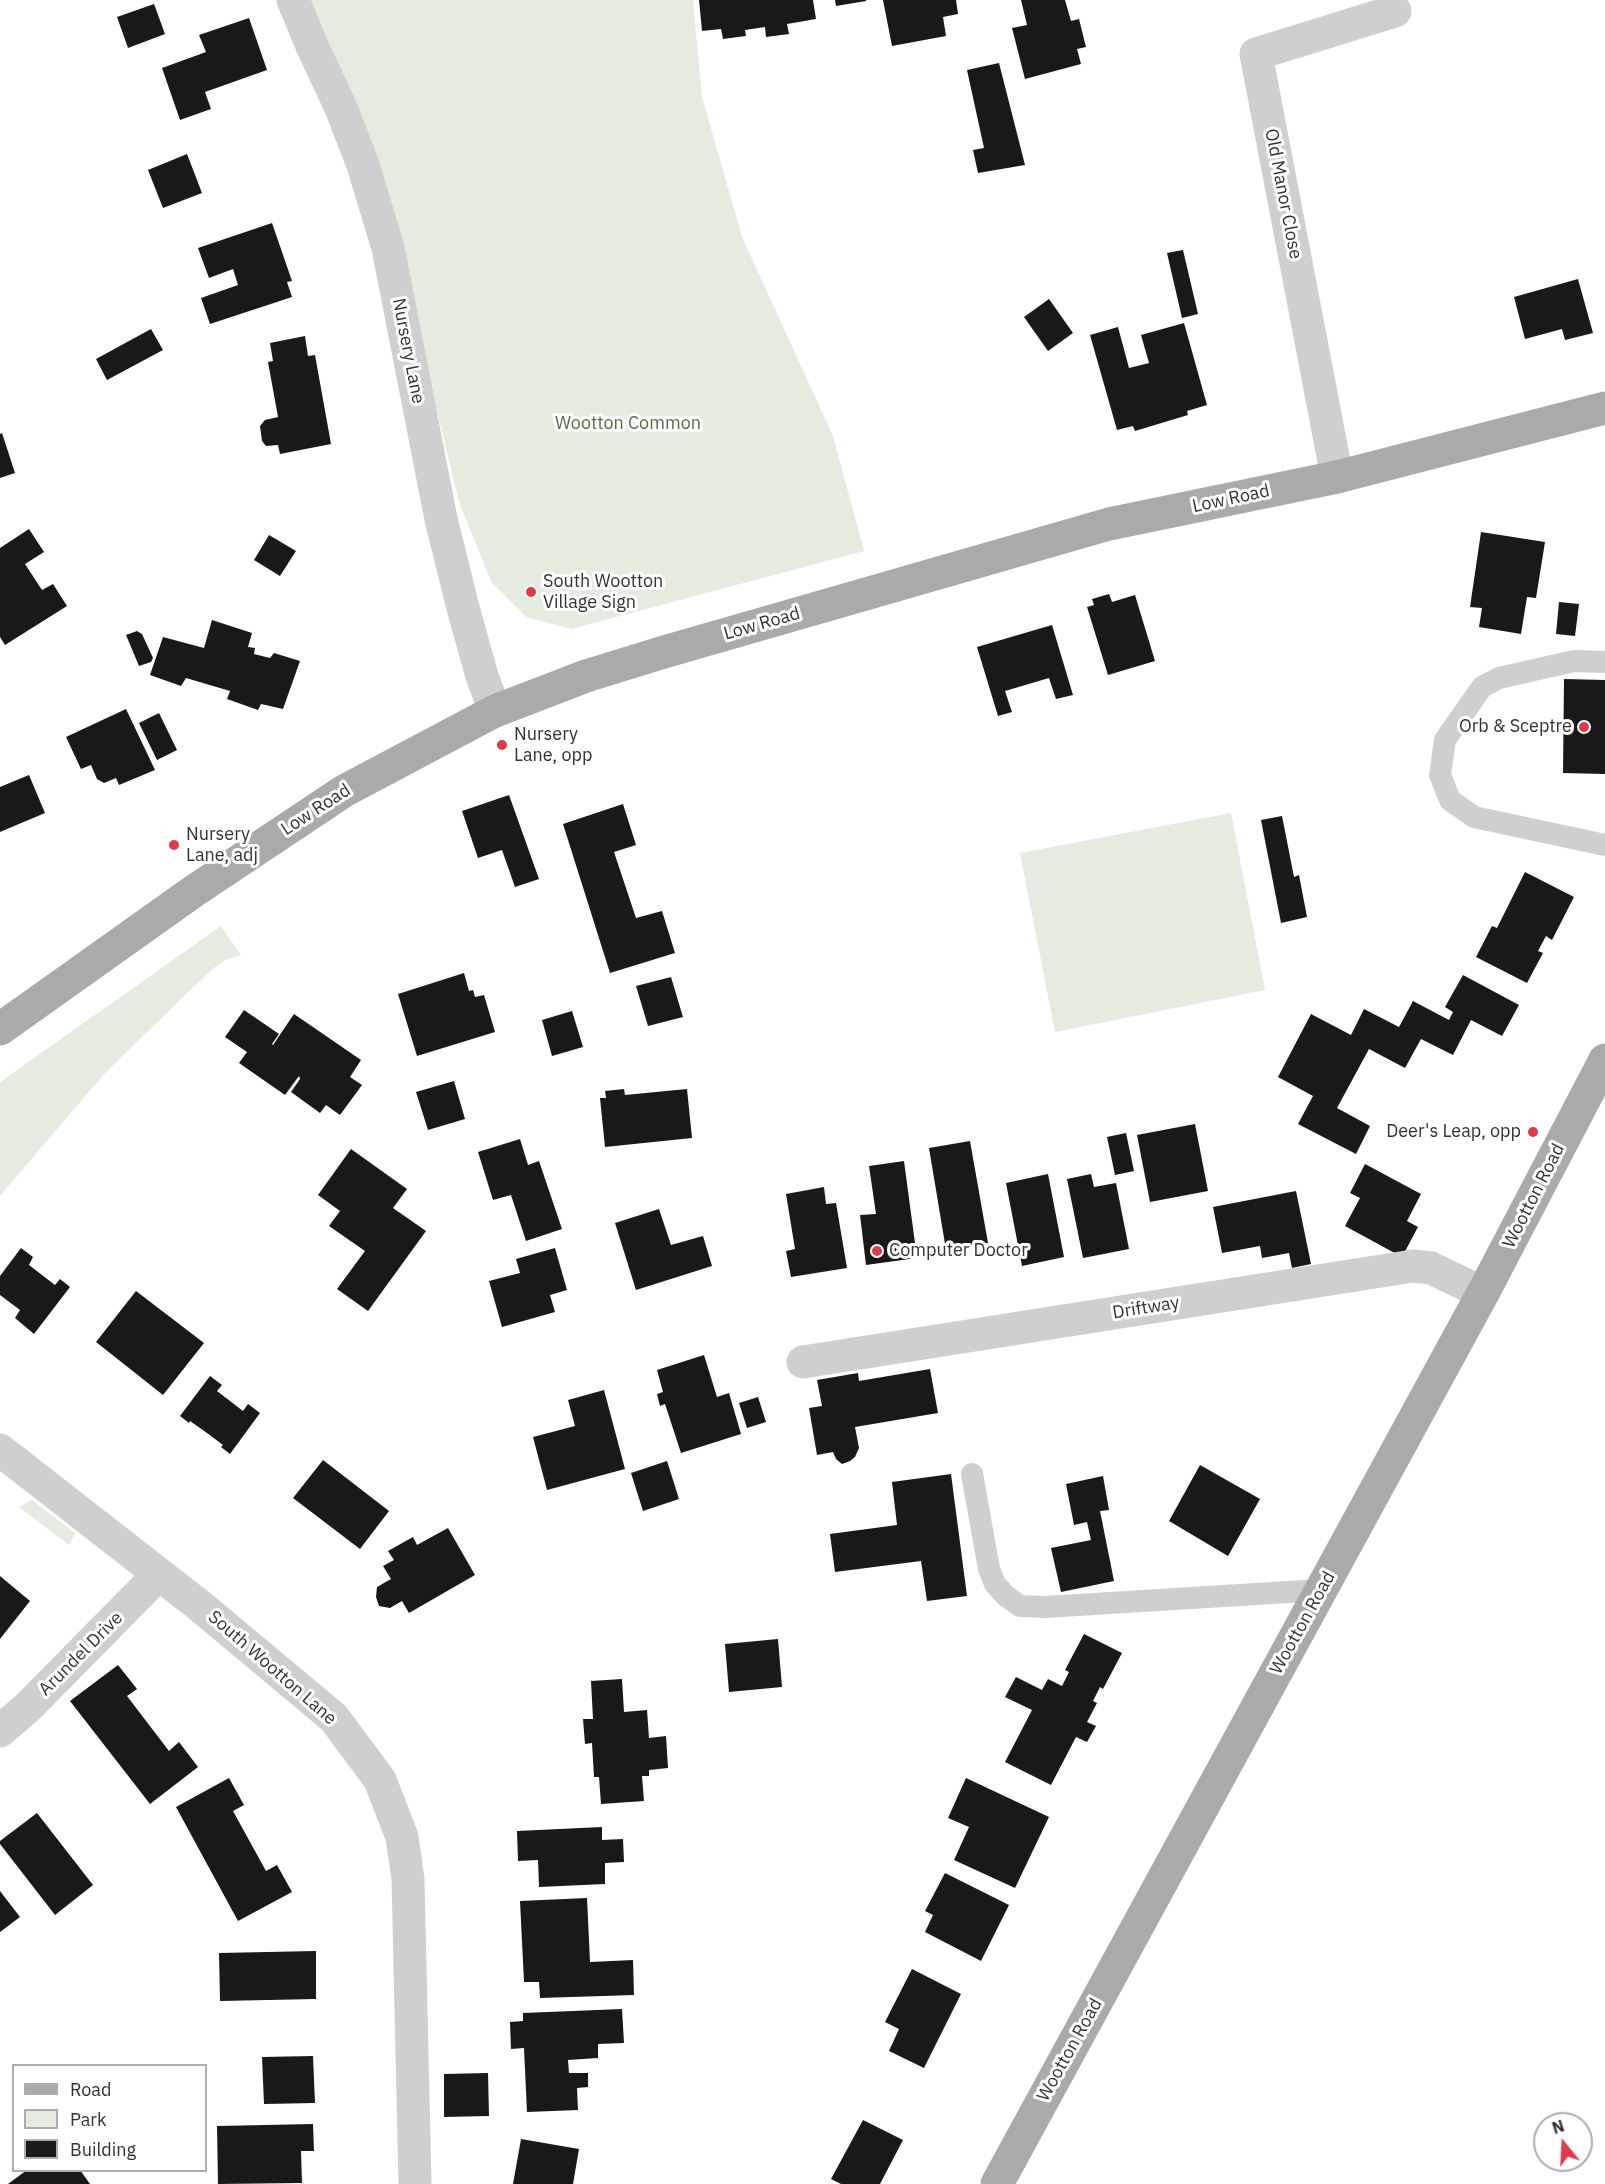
<!DOCTYPE html>
<style>
body{margin:0}
#map{position:relative;width:1605px;height:2184px;overflow:hidden;background:#fff;font-family:"IBM Plex Sans",sans-serif}
canvas{display:block}
.legend{position:absolute;left:12px;top:2064px;width:195px;height:108px;box-sizing:border-box;background:#fff;border:2px solid #adadad;margin:0;padding:8px 10px;list-style:none;font-size:18px;color:#323232}
.legend li{display:flex;align-items:center;gap:12px;height:30px}
.legend b{width:30px;border:2px solid #adadad}
.north{position:absolute;left:1533px;top:2112px;width:60px;height:60px;box-sizing:border-box;background:#fff;border:2px solid #adadad;border-radius:50%;rotate:342deg;font-size:16px;font-weight:700;line-height:24px;text-align:center;color:#323232}
.north::after{content:'';display:block;margin:auto;width:21px;height:27px;background:#e23a4a;clip-path:polygon(50% 0,100% 100%,50% 72%,0 100%)}
</style>
<div id="map">
<canvas width="1605" height="2184"></canvas>
<ul class="legend">
<li><b style="height:8px;background:#aaa"></b>Road</li>
<li><b style="height:16px;background:#e5ebde"></b>Park</li>
<li><b style="height:16px;background:#191919"></b>Building</li>
</ul>
<div class="north">N</div>
</div>
<script>
const context = document.querySelector('canvas').getContext('2d');
context.lineJoin = 'round';
function fill(path, color) {
  context.fillStyle = color;
  context.fill(path, 'evenodd');
}
function poly(rows) {
  const path = new Path2D();
  for (const r of rows) {
    path.moveTo(r[0], r[1]);
    for (let i = 2; i < r.length; i += 2) path.lineTo(r[i], r[i + 1]);
  }
  return path;
}
function stroke(path, color, width, dash) {
  context.strokeStyle = color;
  context.lineWidth = width;
  context.lineCap = dash ? 'butt' : 'round';
  context.setLineDash(dash || []);
  context.stroke(path);
}
function write(font, color, halo, rows, align = 'center') {
  context.font = font + ' "IBM Plex Sans",sans-serif';
  context.lineWidth = 6;
  context.setLineDash([]);
  context.textBaseline = 'middle';
  context.strokeStyle = halo;
  context.fillStyle = color;
  for (const [text, x, y, turn = 0] of rows) {
    context.save();
    context.translate(x, y);
    context.rotate((+turn || 0) * Math.PI / 180);
    context.textAlign = isNaN(turn) ? turn : align;
    if (halo) context.strokeText(text, 0, 0);
    context.fillText(text, 0, 0);
    context.restore();
  }
}
fill(poly([
 [304,0,693,0,702,97,742,237,833,436,864,551,571,629,526,617,492,583,460,505,387,208],
 [1231,813,1265,990,1055,1032,1020,853],
 [221,926,241,955,225,960,211,970,105,1073,0,1196,0,1082],
 [32,1500,75,1533,69,1545,19,1507]
]), '#e5ebde');
fill(poly([
 [699,0,813,0,816,19,787,24,789,34,766,37,765,27,745,30,746,36,723,39,721,29,702,31],
 [835,0,866,0,866,1,836,6],
 [883,0,956,0,958,14,943,17,946,36,892,46],
 [1021,0,1065,0,1071,21,1079,19,1086,47,1077,49,1081,64,1025,79,1012,28,1027,25],
 [154,4,165,34,128,48,117,17],
 [249,18,267,70,205,92,211,109,180,120,162,68,206,52,199,35],
 [999,63,1025,165,978,173,973,150,984,148,967,70],
 [187,154,202,193,163,208,148,170],
 [272,223,292,281,287,282,292,297,210,324,201,298,238,285,233,269,209,278,198,248],
 [1183,250,1198,314,1182,318,1167,253],
 [1578,279,1593,333,1565,340,1562,329,1525,339,1514,297],
 [1049,299,1073,333,1048,351,1024,317],
 [1184,323,1207,405,1187,411,1188,415,1135,431,1133,426,1117,430,1090,335,1118,327,1129,368,1149,363,1141,335],
 [151,329,163,350,107,380,96,359],
 [305,336,308,356,315,355,331,444,280,454,278,445,266,446,262,441,260,426,265,420,278,417,268,362,273,361,270,343],
 [2,433,15,473,0,478,0,434],
 [29,529,44,552,25,564,42,590,53,584,67,606,5,645,0,637,0,548],
 [1481,532,1545,542,1536,598,1527,597,1521,634,1479,627,1482,608,1470,607],
 [269,535,296,551,280,576,254,560],
 [1109,594,1112,602,1135,595,1155,661,1108,675,1087,607,1094,605,1092,599],
 [1559,602,1579,604,1575,636,1556,634],
 [212,620,252,633,248,647,255,648,254,654,270,658,274,653,300,661,283,709,261,704,258,710,227,699,230,691,186,678,181,686,150,675,163,637,204,648],
 [1052,625,1073,695,1056,699,1049,678,1005,691,1012,712,998,716,977,647],
 [137,631,142,634,153,658,151,662,139,666,126,635],
 [1564,679,1605,680,1605,774,1563,773],
 [126,709,155,770,119,785,116,778,104,783,97,779,91,765,81,769,66,737],
 [159,713,177,750,157,760,139,723],
 [29,775,45,813,0,832,0,787],
 [509,795,539,879,515,887,502,850,478,858,462,811],
 [623,804,636,845,614,852,636,918,662,911,675,953,610,973,563,824],
 [1282,816,1294,877,1299,875,1307,917,1281,923,1261,820],
 [1525,872,1574,897,1552,940,1546,936,1538,951,1543,953,1527,983,1476,957,1492,926,1497,928],
 [464,973,469,991,473,990,475,997,484,995,495,1032,417,1056,398,994],
 [1463,975,1519,1005,1502,1036,1471,1020,1453,1055,1421,1039,1405,1068,1369,1049,1337,1108,1370,1126,1356,1154,1298,1124,1313,1096,1278,1077,1311,1014,1351,1035,1364,1009,1399,1027,1413,1001,1449,1020,1453,1012,1445,1007],
 [671,977,683,1017,648,1026,636,986],
 [244,1010,279,1034,272,1044,273,1045,294,1014,361,1060,350,1077,362,1085,340,1115,326,1105,320,1113,291,1092,300,1079,299,1076,285,1095,239,1063,247,1052,225,1037],
 [572,1011,583,1047,552,1056,542,1020],
 [454,1081,465,1119,428,1130,416,1092],
 [624,1089,625,1095,687,1089,692,1138,605,1147,600,1098,606,1098,605,1091],
 [1195,1124,1208,1191,1150,1202,1137,1135],
 [1126,1133,1134,1171,1115,1175,1107,1137],
 [520,1139,528,1165,539,1161,562,1229,526,1241,511,1195,493,1200,478,1152],
 [970,1141,988,1243,946,1250,929,1148],
 [351,1149,407,1189,393,1208,426,1231,368,1311,337,1289,365,1251,329,1226,340,1211,318,1195],
 [904,1161,917,1258,866,1265,860,1215,876,1214,869,1166],
 [1365,1164,1421,1194,1407,1221,1418,1227,1402,1257,1345,1226,1360,1198,1350,1193],
 [1048,1174,1064,1257,1022,1266,1006,1183],
 [1091,1174,1094,1187,1116,1183,1129,1249,1083,1258,1067,1179],
 [824,1187,826,1204,836,1203,847,1268,791,1277,786,1251,795,1249,786,1194],
 [1296,1191,1311,1264,1292,1268,1289,1253,1262,1258,1260,1246,1222,1253,1213,1207],
 [659,1209,671,1245,703,1236,712,1266,636,1290,615,1223],
 [21,1248,33,1257,29,1265,55,1285,60,1279,70,1287,34,1334,15,1318,20,1310,0,1295,0,1276],
 [555,1248,567,1290,550,1295,555,1312,502,1327,489,1281,520,1273,516,1259],
 [136,1291,204,1343,163,1395,96,1342],
 [704,1355,717,1397,729,1393,741,1434,681,1453,665,1404,660,1406,657,1394,663,1392,657,1370],
 [930,1369,938,1413,855,1427,859,1448,855,1457,850,1461,842,1464,836,1459,833,1452,817,1455,809,1408,822,1406,817,1380,858,1373,859,1381],
 [210,1376,222,1385,217,1391,243,1411,248,1404,260,1413,230,1454,221,1447,223,1445,207,1433,190,1421,189,1423,180,1416],
 [604,1390,625,1469,547,1490,533,1437,575,1426,568,1400],
 [758,1397,766,1422,747,1428,739,1403],
 [323,1460,389,1511,360,1549,293,1498],
 [667,1461,679,1499,643,1511,631,1473],
 [1200,1465,1260,1499,1228,1556,1169,1521],
 [951,1474,967,1596,927,1601,921,1561,835,1572,830,1534,897,1525,892,1482],
 [1103,1476,1109,1510,1100,1511,1114,1581,1061,1592,1051,1548,1091,1540,1087,1522,1074,1525,1066,1484],
 [448,1528,475,1575,409,1613,402,1601,390,1608,379,1606,376,1597,377,1587,391,1579,383,1566,394,1560,388,1551,413,1537,417,1545],
 [0,1576,30,1601,0,1639],
 [1084,1634,1122,1653,1103,1689,1100,1687,1093,1701,1097,1703,1087,1722,1096,1726,1087,1742,1076,1737,1051,1785,1005,1762,1032,1710,1005,1697,1016,1677,1042,1690,1048,1679,1062,1686,1069,1672,1065,1670],
 [778,1639,782,1687,729,1692,725,1644],
 [118,1665,137,1689,127,1696,169,1751,179,1742,198,1767,150,1804,70,1701],
 [622,1679,624,1712,647,1710,649,1738,666,1736,668,1768,649,1770,649,1776,642,1776,644,1801,601,1804,599,1777,594,1777,592,1743,585,1744,583,1719,593,1719,591,1681],
 [229,1778,244,1805,233,1811,266,1871,277,1865,292,1892,238,1921,176,1807],
 [966,1778,1049,1817,1015,1888,954,1860,969,1827,948,1818],
 [37,1813,93,1885,55,1915,0,1844,0,1841],
 [602,1827,602,1840,623,1839,624,1862,605,1863,605,1884,539,1887,538,1860,518,1861,517,1831],
 [945,1873,1009,1905,981,1961,925,1932,933,1915,925,1911],
 [0,1891,20,1917,0,1932],
 [587,1898,590,1962,633,1960,634,1995,540,1998,539,1982,524,1982,520,1901],
 [316,1951,316,1999,220,2001,219,1953],
 [912,1969,961,1994,924,2068,889,2051,899,2029,885,2022],
 [622,2009,624,2043,598,2044,598,2058,568,2060,569,2073,588,2073,588,2087,577,2088,578,2110,527,2112,524,2048,511,2049,510,2022,523,2021,523,2013],
 [313,2056,315,2103,264,2104,262,2057],
 [488,2073,489,2116,444,2117,444,2074],
 [863,2120,903,2140,880,2184,841,2184,831,2179],
 [313,2124,314,2151,301,2151,302,2183,218,2184,217,2126],
 [521,2139,579,2149,573,2184,513,2184],
 [27,2170,80,2170,90,2184,8,2184]
]), '#191919');
stroke(poly([
 [1605,662,1574,661,1499,678,1482,687,1445,740,1440,775,1450,800,1474,817,1605,845],
 [972,1474,989,1569,995,1584,1006,1596,1020,1606,1045,1607,1321,1590]
]), '#cfcfcf', 22);
stroke(poly([
 [1337,477,1256,54,1395,11],
 [803,1362,1413,1266,1431,1268,1483,1293],
 [0,1450,200,1606,334,1718,380,1780,402,1837,408,1879,415,2184],
 [0,1731,28,1707,159,1574]
]), '#cfcfcf', 33);
stroke(poly([
 [293,0,312,46,341,108,363,165,388,248,441,519,463,608,482,676,495,711]
]), '#cfcfcf', 33);
stroke(poly([
 [0,1029,194,891,344,791,495,711,586,676,664,652,1109,524,1337,477,1605,408],
 [997,2184,1483,1293,1605,1060]
]), '#aaa', 33);
for (const [x, y, r, color] of [
 [531,592,6,"#e23a4a"],
 [1584,727,6,"#e23a4a"],
 [502,745,6,"#e23a4a"],
 [174,845,6,"#e23a4a"],
 [1533,1132,6,"#e23a4a"],
 [877,1251,6,"#e23a4a"]
]) {
  const dot = new Path2D();
  dot.arc(x, y, r, 0, 2 * Math.PI);
  context.fillStyle = color;
  context.fill(dot);
  stroke(dot, '#fff', 2);
}
write('18px', '#323232', '#fff', [
 ["Old Manor Close",1283,194,79],
 ["Nursery Lane",408,351,79],
 ["Low Road",1231,499,-12],
 ["Low Road",762,624,-16],
 ["Low Road",316,810,-33],
 ["Wootton Road",1534,1196,-63],
 ["Driftway",1146,1308,-9],
 ["Wootton Road",1303,1623,-61],
 ["Arundel Drive",81,1654,-45],
 ["South Wootton Lane",272,1668,41],
 ["Wootton Road",1070,2050,-61]
]);
write('18px', '#566e3f', '#fff', [
 ["Wootton Common",628,424]
]);
write('18px', '#323232', '#fff', [
 ["South Wootton",543,582],
 ["Village Sign",543,603],
 ["Orb & Sceptre",1572,727,"right"],
 ["Nursery",514,735],
 ["Lane, opp",514,756],
 ["Nursery",186,835],
 ["Lane, adj",186,856],
 ["Deer's Leap, opp",1521,1132,"right"],
 ["Computer Doctor",889,1251]
], 'left');
</script>
